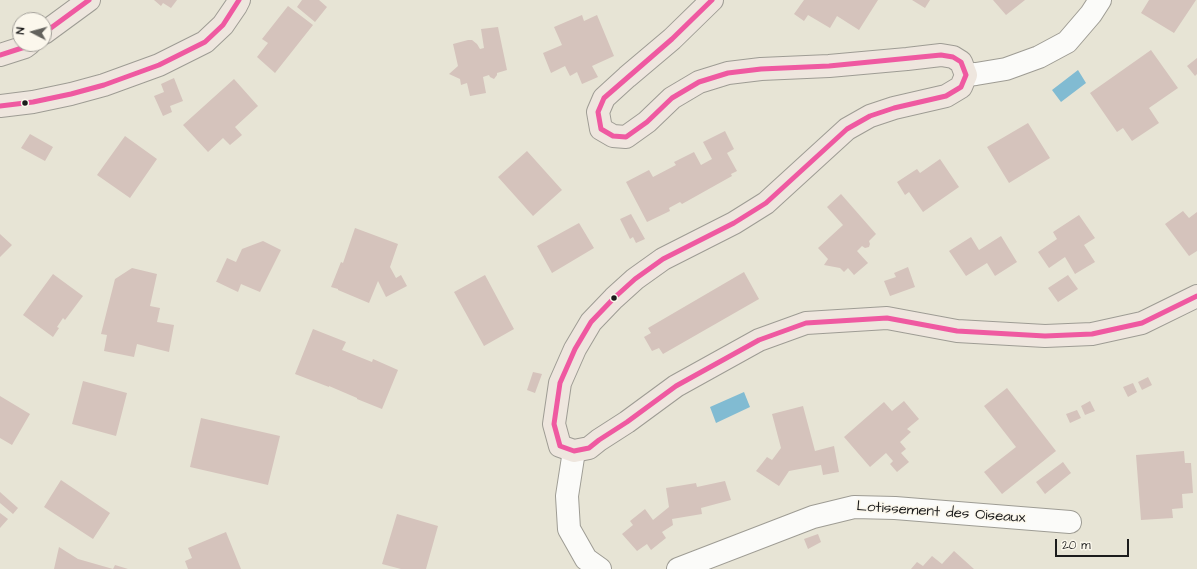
<!DOCTYPE html>
<style>
body{margin:0}
#map{position:relative;width:1197px;height:569px;overflow:hidden;background:#e7e4d5;font-family:"Architects Daughter",sans-serif}
canvas{display:block}
.north{position:absolute;left:12px;top:12px;width:40px;height:40px;box-sizing:border-box;background:#fbf7ec;border:1px solid #a29f99;border-radius:50%;rotate:276deg;font-size:11px;font-weight:700;line-height:16px;text-align:center;color:#1c1c1c}
.north::after{content:'';display:block;margin:auto;width:14px;height:18px;background:#63625d;clip-path:polygon(50% 0,100% 100%,50% 72%,0 100%)}
.scale{position:absolute;left:1055px;top:539px;width:74px;height:18px;box-sizing:border-box;border:2px solid #1c1c1c;border-top:0;padding-left:5px;font-size:12px;line-height:14px;white-space:nowrap;color:#1c1c1c;-webkit-text-stroke:3px #fbf7ec;paint-order:stroke}
</style>
<div id="map">
<canvas width="1197" height="569"></canvas>
<div class="north">N</div>
<div class="scale">20 m</div>
</div>
<script>
const context = document.querySelector('canvas').getContext('2d');
context.lineJoin = 'round';
function fill(path, color) {
  context.fillStyle = color;
  context.fill(path, 'evenodd');
}
function poly(rows) {
  const path = new Path2D();
  for (const r of rows) {
    path.moveTo(r[0], r[1]);
    for (let i = 2; i < r.length; i += 2) path.lineTo(r[i], r[i + 1]);
  }
  return path;
}
function stroke(path, color, width, dash) {
  context.strokeStyle = color;
  context.lineWidth = width;
  context.lineCap = dash ? 'butt' : 'round';
  context.setLineDash(dash || []);
  context.stroke(path);
}
function write(font, color, halo, rows, align = 'center') {
  context.font = font + ' "Architects Daughter",sans-serif';
  context.lineWidth = 3;
  context.setLineDash([]);
  context.textBaseline = 'middle';
  context.strokeStyle = halo;
  context.fillStyle = color;
  for (const [text, x, y, turn = 0] of rows) {
    context.save();
    context.translate(x, y);
    context.rotate((+turn || 0) * Math.PI / 180);
    context.textAlign = isNaN(turn) ? turn : align;
    if (halo) context.strokeText(text, 0, 0);
    context.fillText(text, 0, 0);
    context.restore();
  }
}
fill(poly([
 [1078,70,1086,83,1061,102,1052,90],
 [744,392,750,407,716,423,710,407]
]), '#81bbd2');
fill(poly([
 [154,0,177,0,171,8,163,3,161,6],
 [302,0,319,0,327,7,315,22,297,7],
 [804,0,878,0,859,30,837,16,830,28,808,15,804,21,794,14],
 [912,0,930,0,925,8],
 [993,0,1025,0,1006,15],
 [1149,0,1196,0,1174,33,1141,13],
 [288,6,313,25,275,73,257,57,268,43,262,39],
 [582,15,584,21,597,15,614,56,592,66,598,77,582,84,577,72,570,76,565,66,551,73,543,53,562,45,554,27],
 [498,27,507,70,497,73,497,75,494,79,490,77,489,75,483,77,486,93,470,96,467,83,461,85,460,79,449,74,458,66,453,44,468,40,472,40,477,44,480,49,484,48,481,29],
 [1151,50,1178,88,1149,108,1159,123,1132,141,1123,128,1117,132,1090,93],
 [1197,58,1197,74,1195,76,1187,66],
 [174,78,183,101,170,106,172,112,163,116,154,96,164,92,161,84],
 [234,79,258,106,235,127,242,135,230,145,223,138,208,152,183,125],
 [1028,123,1050,158,1009,183,987,147],
 [725,131,734,149,727,153,737,171,731,174,732,176,682,204,680,202,669,208,670,211,647,222,626,182,649,170,653,177,676,165,674,162,694,152,701,165,712,159,703,142],
 [30,134,53,147,45,161,21,148],
 [125,136,157,159,130,198,97,175],
 [527,151,562,190,533,216,498,177],
 [940,159,959,187,923,212,909,192,905,195,897,182,917,169,920,173],
 [841,194,876,234,869,241,870,244,869,247,865,248,862,246,857,251,868,263,854,275,848,268,844,272,840,268,824,265,828,259,818,248,843,225,827,207],
 [1183,211,1189,218,1197,212,1197,251,1189,256,1165,224],
 [631,214,645,239,636,243,633,237,630,239,620,219],
 [1079,215,1095,238,1084,245,1095,262,1075,274,1065,257,1049,268,1038,252,1057,239,1053,232],
 [579,223,594,248,552,273,537,246],
 [355,228,398,244,390,267,396,278,401,275,407,286,386,297,378,281,369,303,338,290,338,289,331,287,341,262,343,263],
 [0,234,12,245,0,257],
 [1001,236,1017,262,995,276,987,263,966,276,949,251,971,237,979,250],
 [263,241,281,250,260,292,241,284,238,292,217,282,216,282,227,258,236,262,242,249],
 [908,267,915,287,890,296,884,281,896,277,894,273],
 [132,268,157,274,150,306,160,308,157,322,174,325,169,352,137,344,134,357,104,351,107,335,101,334,115,279],
 [744,272,759,299,663,354,659,348,652,351,644,337,651,333,648,328],
 [53,274,83,296,65,320,63,318,57,327,59,328,53,337,23,315],
 [485,275,514,329,484,346,454,292],
 [1068,275,1078,289,1058,302,1048,288],
 [313,329,346,342,342,350,372,362,373,359,398,370,382,409,357,399,357,398,329,386,329,387,295,374],
 [533,372,542,374,535,393,527,390],
 [1148,377,1152,385,1142,390,1138,382],
 [83,381,127,393,116,436,72,424],
 [1133,383,1137,392,1128,397,1123,387],
 [1007,388,1056,451,1002,494,984,472,1016,447,984,406],
 [0,396,30,414,12,445,0,438],
 [904,401,919,419,907,429,911,432,900,442,906,449,901,453,909,462,897,472,890,464,893,461,886,453,870,467,844,437,884,402,892,411],
 [1090,401,1095,411,1085,415,1081,406],
 [803,406,815,451,834,446,839,472,823,475,821,465,789,471,779,486,756,471,767,457,772,460,781,448,772,414],
 [1077,410,1081,418,1070,423,1066,414],
 [201,418,280,436,268,485,190,467],
 [1184,451,1185,463,1191,463,1193,493,1182,494,1183,508,1172,509,1173,518,1141,520,1136,455],
 [1063,462,1071,473,1045,494,1036,482],
 [61,480,110,513,93,539,44,507],
 [725,481,731,500,701,508,702,514,672,519,673,525,662,532,666,538,651,550,647,544,637,551,622,534,633,525,630,521,645,509,653,520,669,507,666,488,696,483,697,487],
 [0,492,18,508,13,514,0,503],
 [0,513,8,519,0,528],
 [397,514,438,526,426,569,401,569,382,564],
 [226,532,241,569,188,569,185,561,192,558,188,548],
 [818,534,821,542,808,549,804,539],
 [59,547,78,559,113,569,54,569],
 [954,551,974,569,911,569,917,562,923,566,932,556,942,564],
 [115,565,128,569,113,569]
]), '#d5c3bc');
const minor = poly([
 [966,75,976,74,1006,69,1039,57,1067,42,1091,14,1100,0],
 [574,451,567,496,569,529,586,559,600,569],
 [678,569,813,517,854,507,895,508,1070,522]
]);
const major = poly([
 [712,0,672,39,627,77,604,98,598,112,601,129,613,136,626,137,647,122,672,98,699,82,728,73,761,69,829,66,907,59,941,55,953,57,961,62,966,75,961,87,946,96,894,108,870,116,847,129,766,203,734,223,663,259,635,279,614,298,591,322,575,349,560,383,554,424,560,446,574,451,589,448,599,440,627,422,676,386,759,340,806,323,887,318,957,331,1045,336,1092,334,1142,323,1197,296],
 [44,33,89,0],
 [0,55,25,47,29,44],
 [0,106,33,102,71,94,104,85,159,65,205,42,223,25,236,6,239,0]
]);
stroke(minor, '#9e9c94', 24);
stroke(major, '#9e9c94', 24);
stroke(minor, '#fbfbf9', 22);
stroke(major, '#eee6de', 22);
stroke(poly([
 [712,0,672,39,604,98,598,112,601,129,613,136,626,137,647,122,672,98,699,82,728,73,761,69,829,66,941,55,953,57,961,62,966,75,961,87,946,96,894,108,870,116,847,129,766,203,734,223,663,259,635,279,614,298,591,322,575,349,560,383,554,424,560,446,574,451,589,448,599,440,627,422,676,386,759,340,806,323,887,318,957,331,1045,336,1092,334,1142,323,1197,296],
 [44,33,89,0],
 [0,55,25,47,29,44],
 [0,106,33,102,71,94,104,85,159,65,205,42,223,25,239,0]
]), '#ef59a1', 5);
for (const [x, y, r, color] of [
 [25,103,3.5,"#1c1c1c"],
 [614,298,3.5,"#1c1c1c"]
]) {
  const dot = new Path2D();
  dot.arc(x, y, r, 0, 2 * Math.PI);
  context.fillStyle = color;
  context.fill(dot);
  stroke(dot, '#fbf7ec', 1.5);
}
write('15px', '#1c1c1c', '#fbf7ec', [
 ["Lotissement des Oiseaux",941,513,4]
]);
</script>
